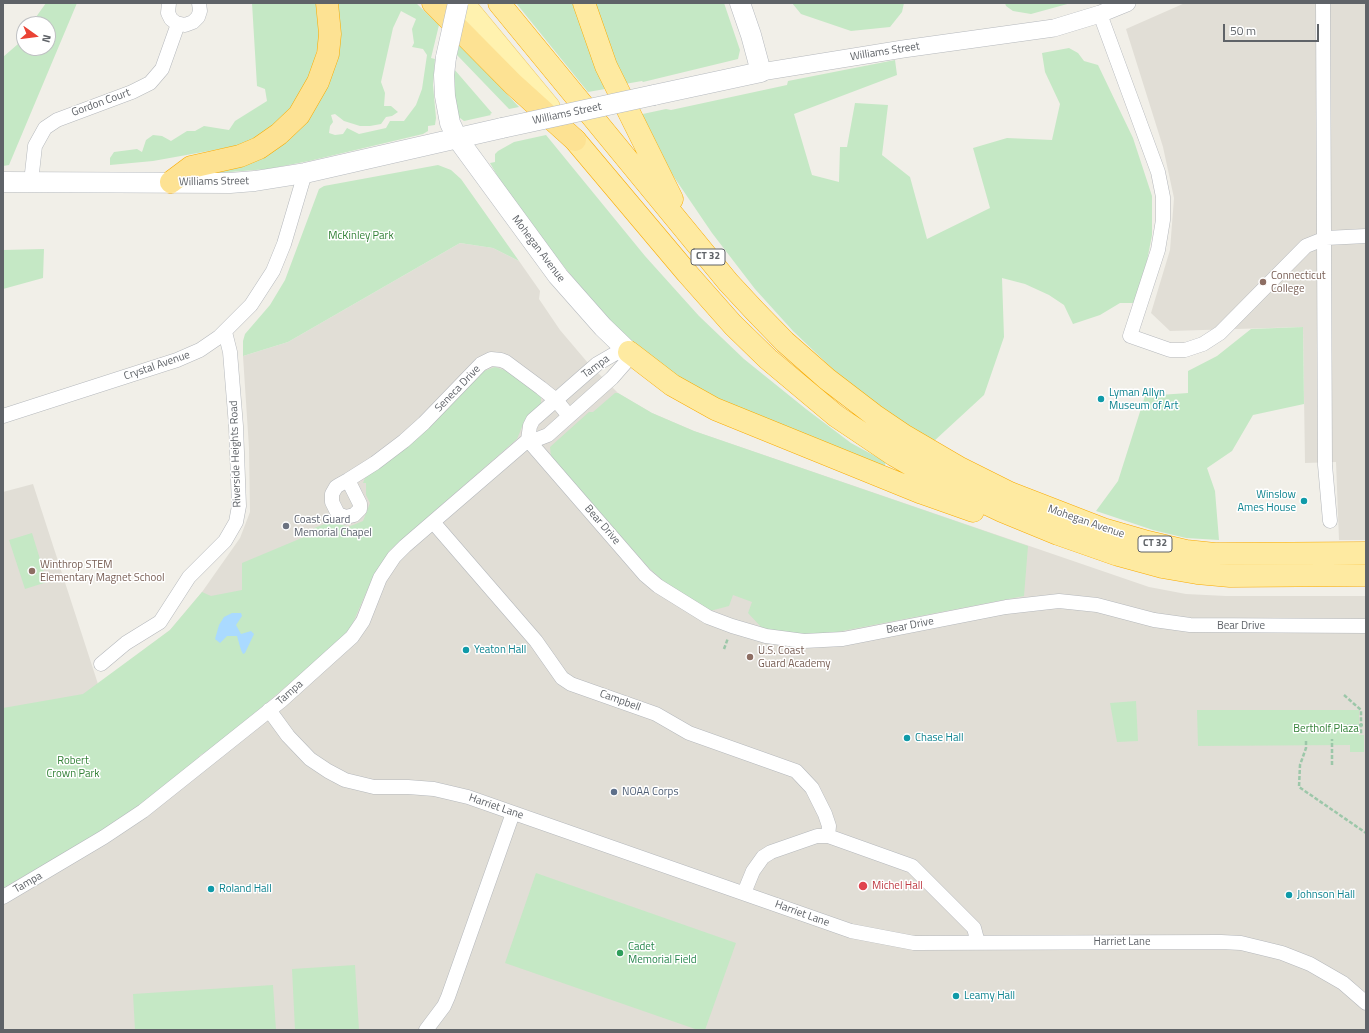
<!DOCTYPE html>
<style>
body{margin:0}
#map{position:relative;width:1369px;height:1033px;overflow:hidden;background:#f1efe8;font-family:"Titillium Web",sans-serif}
canvas{display:block}
.frame{position:absolute;inset:0;border:4px solid #5f6368;pointer-events:none}
.north{position:absolute;left:16px;top:16px;width:40px;height:40px;box-sizing:border-box;background:#fff;border:1px solid #bfc1c3;border-radius:50%;rotate:104deg;font-size:11px;font-weight:700;line-height:16px;text-align:center;color:#5f6368}
.north::after{content:'';display:block;margin:auto;width:14px;height:18px;background:#ea4335;clip-path:polygon(50% 0,100% 100%,50% 72%,0 100%)}
.scale{position:absolute;left:1223px;top:24px;width:96px;height:18px;box-sizing:border-box;border:2px solid #5f6368;border-top:0;padding-left:5px;font-size:12px;line-height:14px;white-space:nowrap;color:#5f6368;-webkit-text-stroke:3px #fff;paint-order:stroke}
</style>
<div id="map">
<canvas width="1369" height="1033"></canvas>
<div class="frame"></div>
<div class="north">N</div>
<div class="scale">50 m</div>
</div>
<script>
const context = document.querySelector('canvas').getContext('2d');
context.lineJoin = 'round';
function fill(path, color) {
  context.fillStyle = color;
  context.fill(path, 'evenodd');
}
function poly(rows) {
  const path = new Path2D();
  for (const r of rows) {
    path.moveTo(r[0], r[1]);
    for (let i = 2; i < r.length; i += 2) path.lineTo(r[i], r[i + 1]);
  }
  return path;
}
function stroke(path, color, width, dash) {
  context.strokeStyle = color;
  context.lineWidth = width;
  context.lineCap = dash ? 'butt' : 'round';
  context.setLineDash(dash || []);
  context.stroke(path);
}
function write(font, color, halo, rows, align = 'center') {
  context.font = font + ' "Titillium Web",sans-serif';
  context.lineWidth = 3;
  context.setLineDash([]);
  context.textBaseline = 'middle';
  context.strokeStyle = halo;
  context.fillStyle = color;
  for (const [text, x, y, turn = 0] of rows) {
    context.save();
    context.translate(x, y);
    context.rotate((+turn || 0) * Math.PI / 180);
    context.textAlign = isNaN(turn) ? turn : align;
    if (halo) context.strokeText(text, 0, 0);
    context.fillText(text, 0, 0);
    context.restore();
  }
}
fill(poly([
 [1185,3,1366,3,1366,540,1339,540,1336,462,1305,463,1303,327,1170,331,1151,313,1170,250,1174,198,1163,147,1126,29],
 [460,243,493,248,519,261,540,291,539,299,560,330,588,363,618,393,652,413,694,431,1149,587,1186,594,1226,596,1366,596,1366,1030,3,1030,3,492,33,484,98,684,170,630,202,592,240,538,250,512,249,448,243,356,288,342]
]), '#e1ded6');
fill(poly([
 [46,3,77,3,9,165,3,166,3,57,18,44,24,34,24,48,48,48,48,24,31,24],
 [252,3,316,3,320,35,314,64,297,103,277,126,255,141,231,147,153,161,110,165,110,158,114,152,137,149,142,152,146,140,153,135,162,136,171,141,187,131,195,131,204,126,229,130,235,121,267,101,265,89,257,86],
 [333,3,416,3,439,25,431,58,435,59,433,85,436,118,435,125,428,126,428,131,423,134,309,161,268,169,217,173,216,168,294,130],
 [401,11,416,19,412,29,414,43,412,47,423,49,427,55,422,89,416,105,404,121,390,121,386,128,359,134,347,128,343,134,335,135,329,133,330,126,333,122,331,115,335,114,344,121,360,126,370,126,381,124,386,117,392,116,398,112,391,106,384,106,385,93,381,82,393,28],
 [516,3,573,3,605,89,588,92],
 [591,3,724,3,740,50,738,59,643,82,642,81,619,85],
 [792,3,904,3,902,12,890,27,851,31,801,14],
 [1005,3,1071,3,1031,14,1013,11,1006,6],
 [459,43,519,107,509,109,457,55],
 [1069,48,1078,53,1084,61,1098,65,1133,138,1152,196,1152,235,1147,261,1134,303,1120,303,1100,315,1073,324,1064,305,1049,295,1025,284,1002,278,1004,337,984,395,933,442,862,397,793,331,755,289,712,233,657,152,638,115,666,109,671,110,787,85,788,81,895,60,897,75,794,114,812,175,839,182,840,147,847,147,855,103,888,105,882,155,910,177,927,239,990,208,973,148,1007,138,1052,140,1060,104,1045,72,1042,53],
 [454,69,492,113,490,114,491,115,464,121,460,118,458,119,455,109],
 [546,135,645,256,699,316,744,359,806,409,851,443,886,462,884,468,877,471,659,373,596,306,553,253,502,184,490,163,495,162,495,154,498,151,514,142],
 [438,165,451,170,461,179,519,261,493,248,460,243,288,342,243,356,243,341,245,334,270,305,285,280,319,189,324,186],
 [44,249,43,278,3,289,3,250],
 [1303,327,1304,404,1253,415,1232,451,1207,468,1215,491,1219,540,1186,538,1153,530,1096,511,1118,481,1145,396,1188,393,1188,371,1217,356,1251,329],
 [495,367,507,371,541,397,541,404,524,422,517,439,390,550,372,579,352,625,340,640,214,748,200,755,195,764,109,828,3,888,3,708,83,694,170,630,202,592,211,596,242,590,242,563,316,532,314,528,333,521,348,527,363,521,370,503,366,495,366,483,363,483,365,478,436,420,484,371],
 [615,393,618,393,652,413,694,431,1028,546,1024,596,837,632,808,634,790,634,762,628,748,613,752,602,733,595,729,606,710,611,669,586,649,568,551,457,550,447,589,412,593,412],
 [32,533,47,582,25,589,9,540],
 [1136,701,1138,741,1117,742,1110,703],
 [1197,710,1359,710,1359,735,1364,735,1364,752,1350,752,1350,745,1198,746],
 [536,873,736,943,705,1030,698,1030,505,963],
 [355,965,359,1030,295,1030,292,969],
 [273,985,276,1030,135,1030,133,994]
]), '#c5e8c5');
fill(poly([
 [232,613,241,613,242,616,236,625,241,634,251,631,254,634,245,653,243,654,241,650,237,636,227,636,220,643,215,639,219,625,224,617]
]), '#aadaff');
const minor = poly([
 [169,3,168,13,171,19,176,23,185,25,193,22,198,17,200,11,199,3],
 [1323,3,1325,465,1330,521],
 [1100,14,1158,172,1163,197,1163,220,1158,250,1130,336,1170,350,1185,350,1203,344,1220,333,1306,246,1326,238,1366,236],
 [31,182,35,146,45,128,57,120,132,92,150,83,162,69,178,24],
 [3,416,177,360,200,350,219,337,251,305,273,271,284,244,305,173],
 [528,440,645,575,658,586,708,617,732,626,766,636,804,641,843,639,1006,607,1059,601,1097,605,1154,620,1190,625,1366,626],
 [348,480,360,504,360,509,354,515,346,517,338,514,332,502,332,494,336,487,339,485,348,480,375,463,404,441,424,423,481,364,491,359,501,360,506,362,541,388,556,400,569,416],
 [433,522,536,641,562,678,571,684,656,714,689,733,796,771,812,788,825,814,829,826,828,836],
 [101,664,126,643,160,622,189,577,225,541,236,522,239,506,236,426,230,352,225,332],
 [269,710,288,736,310,759,328,771,345,780,374,787,408,787,434,789,468,797,851,931,914,943,1221,942,1241,943,1282,953,1310,964,1343,983,1366,1003],
 [744,893,753,871,763,857,771,852,817,836,828,836,912,866,974,928,978,943],
 [3,897,104,837,143,811,281,701,352,637,363,621,380,578,394,557,405,546,528,440,535,440,548,435,612,378,626,362,629,352,616,353,597,364,533,420,530,426,528,440],
 [426,1030,444,1006,448,997,513,813]
]);
const tertiary = poly([
 [761,72,903,49,1054,28,1100,14,1127,3]
]);
const secondary = poly([
 [446,57,444,75,445,96,450,123,457,138,558,276,603,327,629,352],
 [654,95,761,72,751,35,740,3],
 [3,182,230,183,255,181,305,173,502,128]
]);
const primary = poly([
 [463,3,549,107]
]);
const trunk = poly([
 [499,3,728,282,754,310,785,342,827,379,874,415,905,436,958,467,1010,493,1103,529,1148,542,1186,551,1215,554,1366,553],
 [584,3,606,66,672,199],
 [575,140,687,273,733,325,768,359,836,416,894,455,937,480,1002,511,1058,534,1118,555,1162,567,1197,573,1230,576,1366,575],
 [629,352,672,385,715,409,922,493,973,511]
]);
const motorway = poly([
 [433,3,513,84,575,140],
 [171,182,191,167,240,156,259,148,279,134,299,115,318,82,328,54,330,34,327,3]
]);
stroke(minor, '#b5b8bc', 15);
stroke(tertiary, '#b5b8bc', 18);
stroke(secondary, '#b6babf', 21);
stroke(primary, '#f2c960', 23);
stroke(trunk, '#f9ab00', 23);
stroke(motorway, '#f9ab00', 23);
stroke(poly([
 [724,649,728,638],
 [1344,695,1361,710,1361,734],
 [1341,726,1366,725],
 [1306,741,1306,748,1300,765,1299,787,1366,833],
 [1332,765,1332,739]
]), '#9cc7a9', 2.5, [4, 2]);
stroke(minor, '#fff', 14);
stroke(tertiary, '#fff', 17);
stroke(secondary, '#fff', 20);
stroke(primary, '#fff2af', 22);
stroke(trunk, '#feeaa1', 22);
stroke(motorway, '#fde293', 22);
const secondaryBridge = poly([
 [446,57,458,3],
 [502,128,654,95]
]);
stroke(secondaryBridge, '#b6babf', 21, []);
stroke(secondaryBridge, '#fff', 20);
for (const [x, y, r, color] of [
 [1263,282,4,"#8d6e63"],
 [1101,399,4,"#0f9aa8"],
 [1304,501,4,"#0f9aa8"],
 [286,526,4,"#6b7280"],
 [32,571,4,"#8d6e63"],
 [466,650,4,"#0f9aa8"],
 [750,657,4,"#8d6e63"],
 [907,738,4,"#0f9aa8"],
 [614,792,4,"#5c6f8a"],
 [863,886,5,"#e0444e"],
 [211,889,4,"#0f9aa8"],
 [1289,895,4,"#0f9aa8"],
 [620,953,4,"#2e9e5b"],
 [956,996,4,"#0f9aa8"]
]) {
  const dot = new Path2D();
  dot.arc(x, y, r, 0, 2 * Math.PI);
  context.fillStyle = color;
  context.fill(dot);
  stroke(dot, '#fff', 1.5);
}
for (const [x, y, w] of [
 [708,257,34],
 [1155,544,34]
]) {
  const box = new Path2D();
  box.roundRect(x - w / 2, y - 8, w, 16, 3);
  context.fillStyle = '#fff';
  context.fill(box);
  stroke(box, '#5f6368', 1);
}
write('bold 10px', '#5f6368', null, [
 ["CT 32",708,257],
 ["CT 32",1155,544]
]);
write('11px', '#5f6368', '#fff', [
 ["Williams Street",885,52,-9],
 ["Gordon Court",101,103,-20],
 ["Williams Street",567,114,-12],
 ["Williams Street",214,182,-1],
 ["Mohegan Avenue",538,249,53],
 ["Crystal Avenue",157,366,-19],
 ["Tampa",596,367,-36],
 ["Seneca Drive",458,389,-46],
 ["Riverside Heights Road",236,454,-92],
 ["Mohegan Avenue",1086,522,19],
 ["Bear Drive",602,525,49],
 ["Bear Drive",910,626,-11],
 ["Bear Drive",1241,626],
 ["Tampa",290,693,-41],
 ["Campbell",620,701,20],
 ["Harriet Lane",496,807,19],
 ["Tampa",28,883,-30],
 ["Harriet Lane",802,914,20],
 ["Harriet Lane",1122,942]
]);
write('11px', '#348238', '#fff', [
 ["McKinley Park",361,236],
 ["Bertholf Plaza",1326,729],
 ["Robert",73,761],
 ["Crown Park",73,774]
]);
write('11px', '#785e54', '#fff', [
 ["Connecticut",1271,276],
 ["College",1271,289],
 ["Winthrop STEM",40,565],
 ["Elementary Magnet School",40,578],
 ["U.S. Coast",758,651],
 ["Guard Academy",758,664]
], 'left');
write('11px', '#0d838f', '#fff', [
 ["Lyman Allyn",1109,393],
 ["Museum of Art",1109,406],
 ["Winslow",1296,495,"right"],
 ["Ames House",1296,508,"right"],
 ["Yeaton Hall",474,650],
 ["Chase Hall",915,738],
 ["Roland Hall",219,889],
 ["Johnson Hall",1297,895],
 ["Leamy Hall",964,996]
], 'left');
write('11px', '#5b616d', '#fff', [
 ["Coast Guard",294,520],
 ["Memorial Chapel",294,533]
], 'left');
write('11px', '#4e5e75', '#fff', [
 ["NOAA Corps",622,792]
], 'left');
write('11px', '#be3a42', '#fff', [
 ["Michel Hall",872,886]
], 'left');
write('11px', '#27864d', '#fff', [
 ["Cadet",628,947],
 ["Memorial Field",628,960]
], 'left');
</script>
